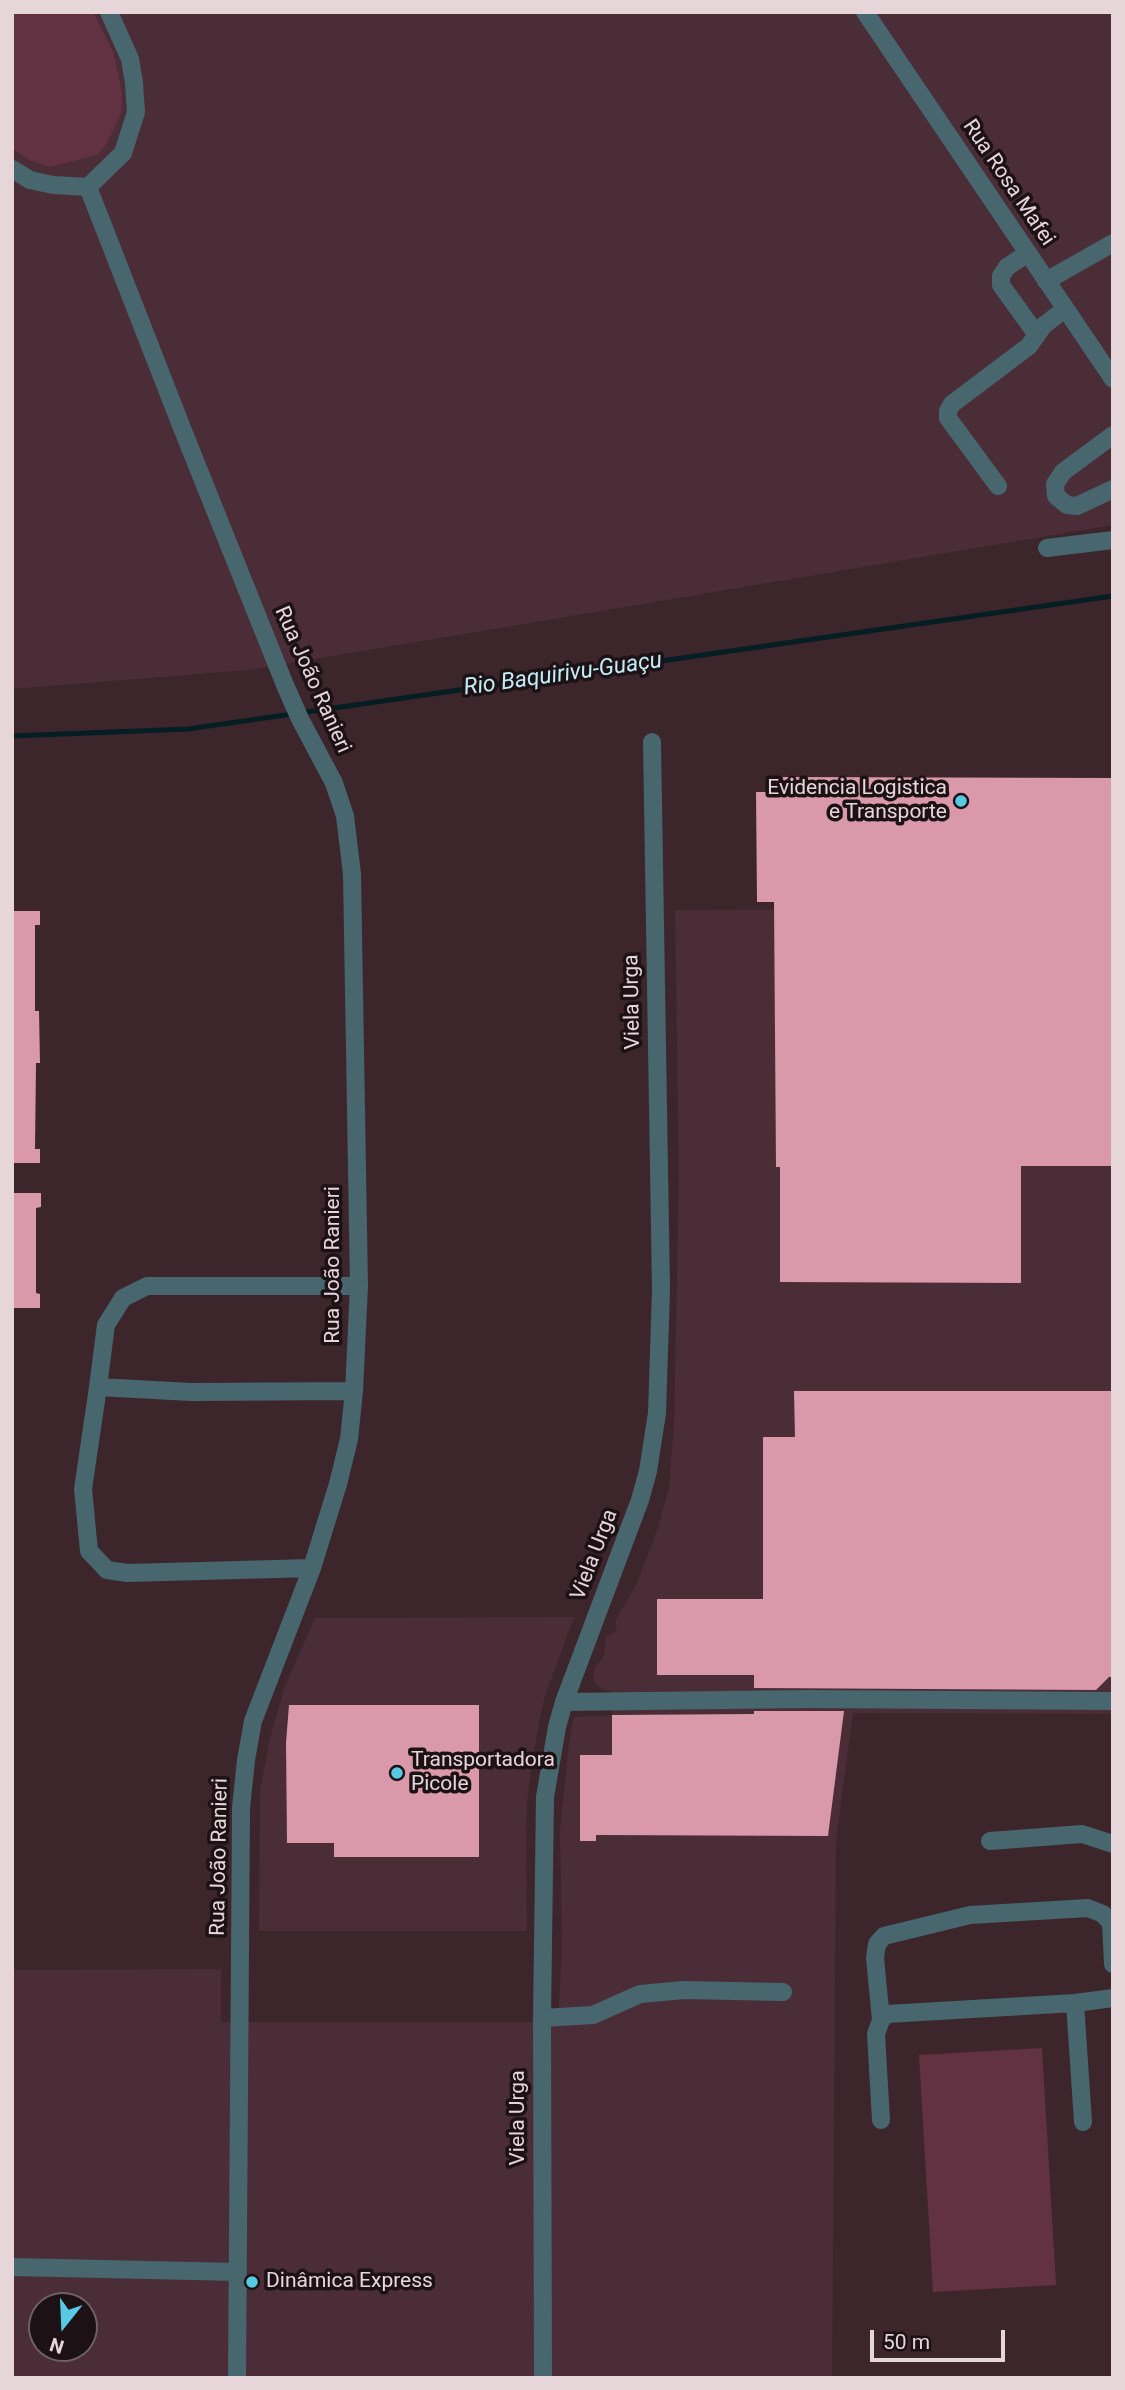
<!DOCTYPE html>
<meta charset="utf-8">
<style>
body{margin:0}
#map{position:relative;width:1125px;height:2390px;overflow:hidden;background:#3c262c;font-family:Roboto,sans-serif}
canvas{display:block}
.frame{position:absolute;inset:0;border:14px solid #e6d6da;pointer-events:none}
.north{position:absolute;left:28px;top:2292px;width:70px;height:70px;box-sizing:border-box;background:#1c1215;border:2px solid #6d6064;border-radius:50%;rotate:198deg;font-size:19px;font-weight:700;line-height:28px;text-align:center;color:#e6d6da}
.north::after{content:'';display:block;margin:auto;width:24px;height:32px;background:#58c9e3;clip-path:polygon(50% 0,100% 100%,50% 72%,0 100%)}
.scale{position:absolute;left:870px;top:2330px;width:135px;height:32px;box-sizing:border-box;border:4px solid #e6d6da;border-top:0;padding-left:9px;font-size:21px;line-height:24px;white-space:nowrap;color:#e6d6da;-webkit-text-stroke:5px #1c1215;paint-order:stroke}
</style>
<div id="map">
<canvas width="1125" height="2390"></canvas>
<div class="frame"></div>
<div class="north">N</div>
<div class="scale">50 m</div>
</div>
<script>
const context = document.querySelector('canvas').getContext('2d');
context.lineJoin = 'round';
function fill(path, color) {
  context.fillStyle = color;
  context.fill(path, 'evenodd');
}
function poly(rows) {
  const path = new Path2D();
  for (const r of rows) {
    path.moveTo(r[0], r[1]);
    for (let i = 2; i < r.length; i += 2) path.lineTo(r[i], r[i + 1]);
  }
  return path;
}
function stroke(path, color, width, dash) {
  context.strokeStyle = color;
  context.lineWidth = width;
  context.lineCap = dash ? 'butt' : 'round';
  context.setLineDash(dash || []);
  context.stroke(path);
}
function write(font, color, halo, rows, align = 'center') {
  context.font = font + ' Roboto,sans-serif';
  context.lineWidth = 7;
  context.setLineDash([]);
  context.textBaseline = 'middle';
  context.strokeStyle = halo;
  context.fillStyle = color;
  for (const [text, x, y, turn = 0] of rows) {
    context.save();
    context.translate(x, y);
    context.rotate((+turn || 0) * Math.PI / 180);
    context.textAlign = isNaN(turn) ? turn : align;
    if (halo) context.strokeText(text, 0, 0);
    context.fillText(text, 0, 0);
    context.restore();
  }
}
fill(poly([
 [12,12,1113,12,1113,525,249,670,12,689],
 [1113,908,1113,1714,853,1713,836,1840,832,2378,12,2378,12,1970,221,1969,221,2022,558,2022,562,1949,560,1830,569,1742,574,1717,612,1715,611,1692,601,1688,595,1683,593,1673,595,1667,604,1656,606,1637,617,1630,615,1621,637,1583,658,1528,669,1487,674,1424,679,1177,675,910],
 [42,2306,84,2306,84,2348,42,2348],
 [574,1617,544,1699,533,1755,527,1802,526,1841,527,1931,259,1931,260,1790,270,1738,285,1686,315,1618]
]), '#4a2d36');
fill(poly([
 [12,12,93,12,113,51,122,92,121,114,106,145,97,155,50,167,29,160,12,148],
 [1042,2048,1056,2285,933,2292,919,2055]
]), '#633242');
stroke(poly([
 [12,736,188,729,1113,596]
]), '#041e24', 5);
fill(poly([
 [783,777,1113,778,1113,1166,1021,1166,1021,1283,780,1282,780,1167,776,1167,774,902,757,902,756,792,784,792],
 [12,911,40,911,40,925,35,925,35,1011,39,1011,40,1063,36,1063,35,1149,40,1149,40,1163,12,1163],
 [12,1193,41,1193,41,1207,36,1208,36,1293,40,1294,40,1308,12,1308],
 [794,1391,1113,1391,1113,1677,1109,1677,1096,1690,754,1688,754,1675,657,1675,657,1599,763,1599,763,1437,795,1437],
 [289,1705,479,1705,479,1857,334,1857,334,1843,287,1843,286,1743],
 [754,1711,844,1711,828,1836,596,1835,596,1841,580,1841,580,1755,612,1755,612,1715,754,1714]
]), '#da98ab');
stroke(poly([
 [865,12,1113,379],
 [12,169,30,180,53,185,88,187,123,153,136,112,134,83,130,59,109,12],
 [88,187,182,428,285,685,300,719,334,783,345,816,352,874,359,1286,354,1391,349,1439,338,1484,312,1568,253,1721,246,1760,241,1808,237,2378],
 [1028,253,1007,267,1001,276,1001,285,1037,335],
 [1046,281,1113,243],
 [1113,435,1063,472,1055,484,1056,496,1067,505,1077,506,1113,489],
 [998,486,948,418,948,411,952,404,1029,346,1043,326,1065,309],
 [1047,548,1113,540],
 [98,1387,106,1325,123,1298,147,1286,359,1286],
 [312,1568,127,1573,107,1570,89,1551,83,1489,98,1387,191,1392,354,1391],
 [564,1702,805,1699,1113,1701],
 [990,1841,1082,1834,1113,1844],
 [542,2018,593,2015,640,1994,684,1990,783,1992],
 [881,2020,875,1958,877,1944,884,1936,970,1915,1088,1908,1103,1914,1111,1923,1113,1964],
 [881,2120,876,2034,881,2020,887,2014,1075,2003],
 [1083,2122,1075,2003,1113,1998],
 [12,2267,238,2272],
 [543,2378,542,2018,545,1797,557,1727,564,1702,640,1500,648,1471,657,1413,661,1290,652,742]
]), '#47666e', 18);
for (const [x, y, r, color] of [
 [961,801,7,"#58c9e3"],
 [397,1773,7,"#58c9e3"],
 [252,2282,7,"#58c9e3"]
]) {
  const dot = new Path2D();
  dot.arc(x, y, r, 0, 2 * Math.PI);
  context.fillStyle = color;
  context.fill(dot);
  stroke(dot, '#1c1215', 2.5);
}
write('21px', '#e6d6da', '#1c1215', [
 ["Rua Rosa Mafei",1008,183,56],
 ["Rua João Ranieri",312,680,66],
 ["Viela Urga",633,1002,-91],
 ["Rua João Ranieri",334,1265,-90],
 ["Viela Urga",595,1555,-69],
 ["Rua João Ranieri",220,1857,-89],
 ["Viela Urga",519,2118,-90]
]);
write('21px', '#e6d6da', '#1c1215', [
 ["Evidencia Logistica",947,789,"right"],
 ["e Transporte",947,813,"right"],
 ["Transportadora",411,1761],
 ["Picole",411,1785],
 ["Dinâmica Express",266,2282]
], 'left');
write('italic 23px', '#c2ecf7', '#1c1215', [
 ["Rio Baquirivu-Guaçu",563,675,-8]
]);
</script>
